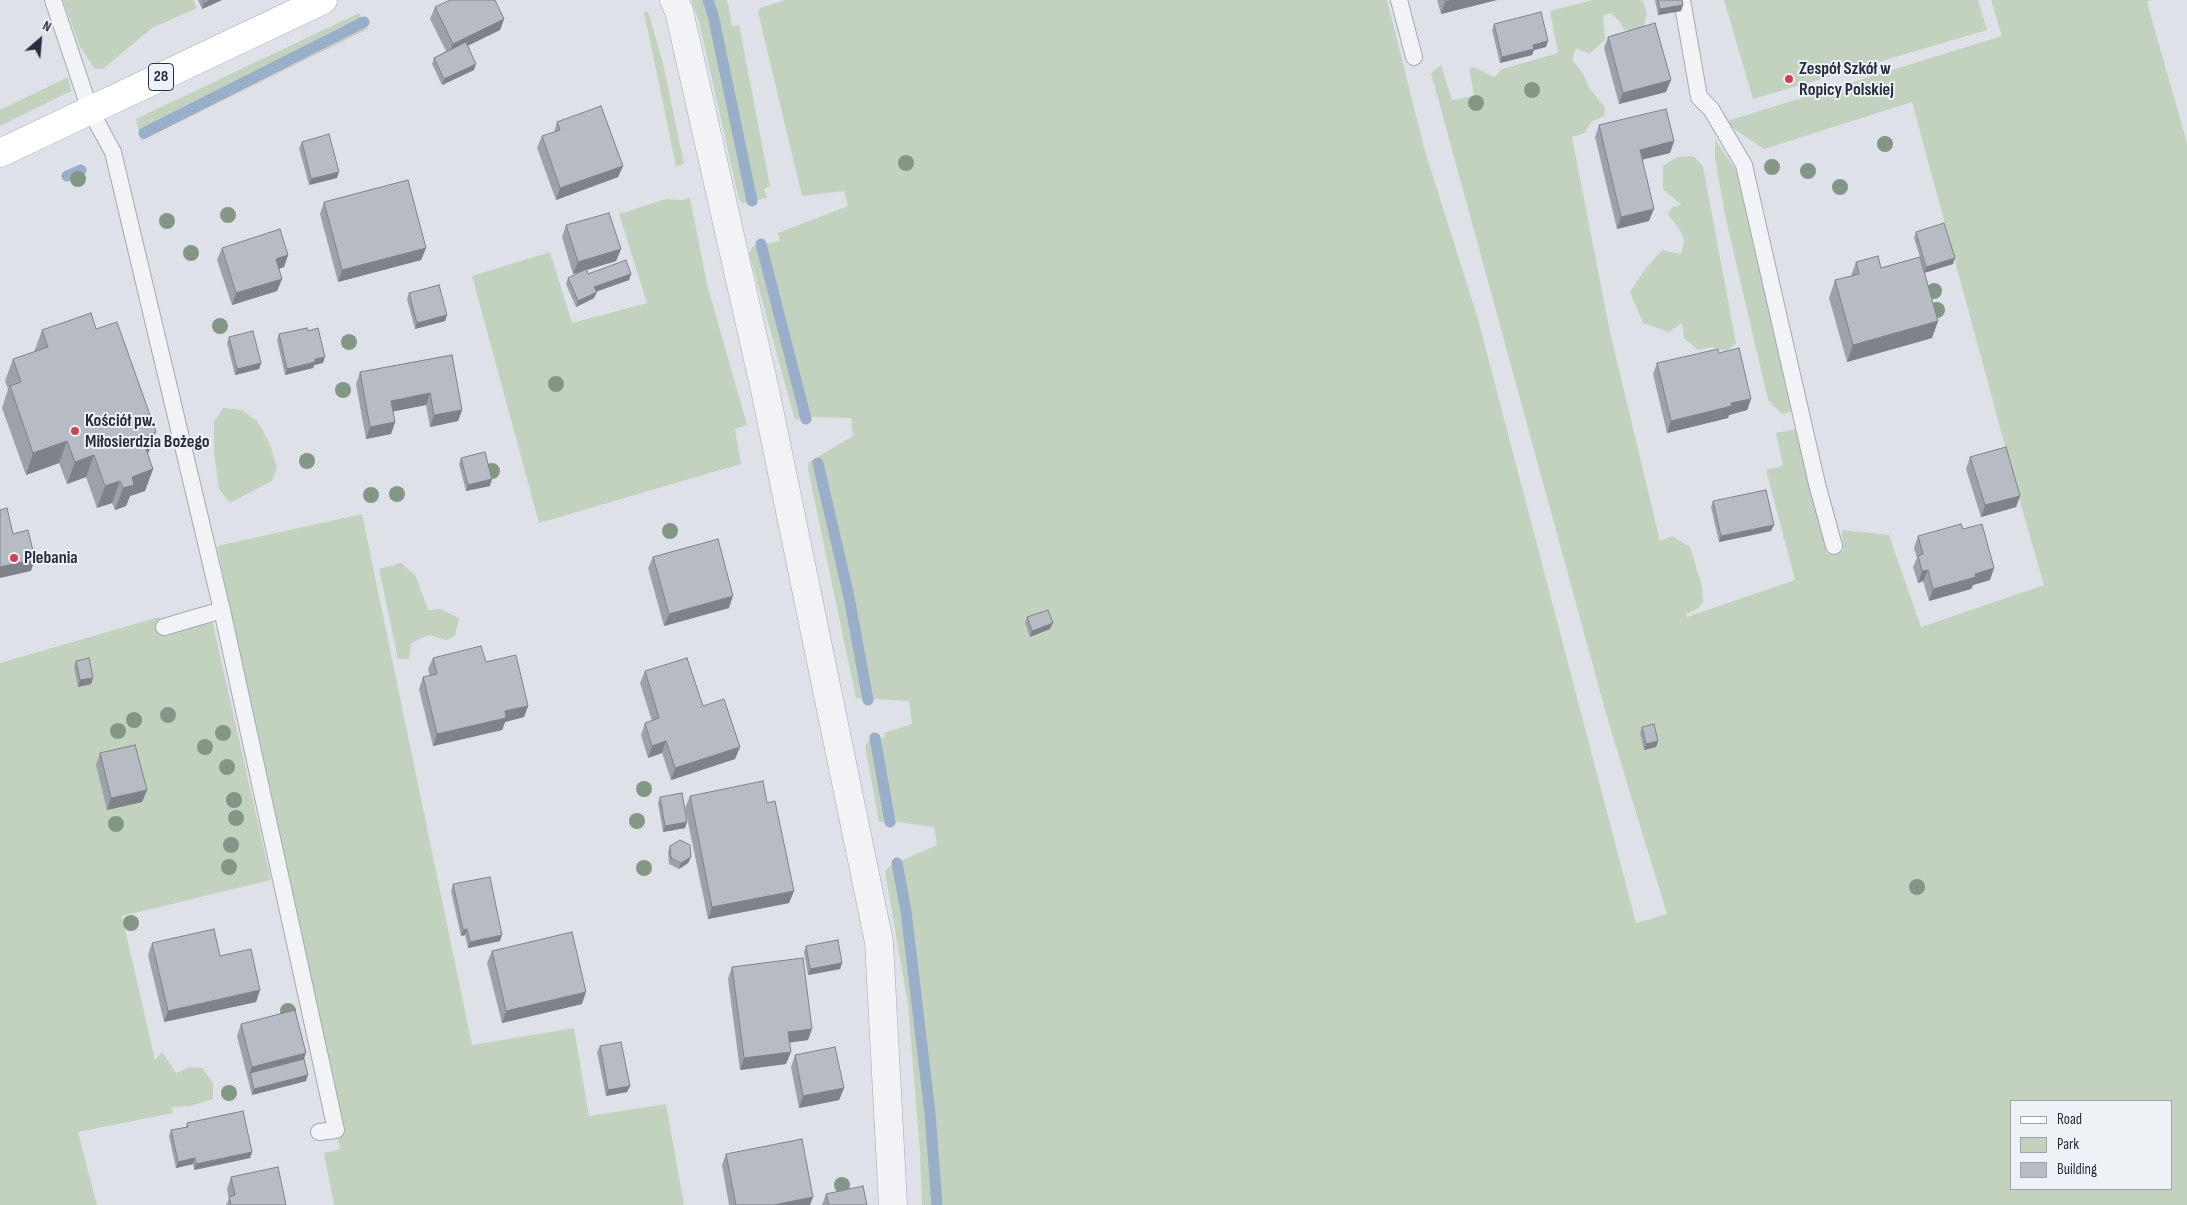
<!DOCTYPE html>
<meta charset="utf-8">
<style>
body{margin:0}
#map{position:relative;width:2187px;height:1205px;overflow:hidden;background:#dee2e8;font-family:"Sofia Sans Condensed",sans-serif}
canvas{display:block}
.legend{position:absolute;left:2010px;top:1100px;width:162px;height:90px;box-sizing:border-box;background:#eef1f5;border:1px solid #9ea3ac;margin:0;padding:6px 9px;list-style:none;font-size:15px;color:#272f3e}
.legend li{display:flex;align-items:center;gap:10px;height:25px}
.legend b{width:25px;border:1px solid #9ea3ac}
.north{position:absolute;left:15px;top:15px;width:50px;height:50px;-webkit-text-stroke:4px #eef1f5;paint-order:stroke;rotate:27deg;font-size:14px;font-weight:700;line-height:20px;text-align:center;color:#272f3e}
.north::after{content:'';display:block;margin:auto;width:18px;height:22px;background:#272f3e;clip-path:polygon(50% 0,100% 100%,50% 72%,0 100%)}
</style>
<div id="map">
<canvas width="2187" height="1205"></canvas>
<ul class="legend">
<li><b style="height:6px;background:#fff"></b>Road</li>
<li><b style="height:14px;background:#c3d2bf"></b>Park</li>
<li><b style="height:14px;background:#b6bbc4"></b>Building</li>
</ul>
<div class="north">N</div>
</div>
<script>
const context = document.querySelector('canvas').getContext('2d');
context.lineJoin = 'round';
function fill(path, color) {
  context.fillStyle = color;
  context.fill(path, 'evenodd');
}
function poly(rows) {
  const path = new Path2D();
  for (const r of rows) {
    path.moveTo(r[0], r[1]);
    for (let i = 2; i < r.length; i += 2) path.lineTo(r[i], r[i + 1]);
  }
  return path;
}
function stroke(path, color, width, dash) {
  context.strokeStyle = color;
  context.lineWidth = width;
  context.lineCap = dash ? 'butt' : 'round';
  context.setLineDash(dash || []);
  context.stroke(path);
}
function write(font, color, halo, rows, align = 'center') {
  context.font = font + ' "Sofia Sans Condensed",sans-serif';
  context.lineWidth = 4;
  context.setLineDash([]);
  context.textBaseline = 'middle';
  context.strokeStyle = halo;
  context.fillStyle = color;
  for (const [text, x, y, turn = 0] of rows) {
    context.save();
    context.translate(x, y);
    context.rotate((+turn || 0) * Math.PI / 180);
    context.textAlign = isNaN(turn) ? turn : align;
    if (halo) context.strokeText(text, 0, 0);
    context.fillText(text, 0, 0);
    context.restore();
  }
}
fill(poly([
 [63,0,193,0,197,8,152,28,103,69,95,69,80,47],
 [691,0,727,0,732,26,739,25,770,186,764,189,767,198,743,203,739,200,699,21],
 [785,0,1387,0,1425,151,1478,319,1636,923,1667,914,1607,717,1431,73,1441,65,1452,100,1474,96,1469,68,1474,67,1494,77,1502,69,1558,53,1550,11,1593,0,1640,0,1643,2,1647,13,1644,25,1637,32,1624,30,1621,23,1611,13,1603,16,1605,40,1589,54,1576,48,1572,60,1582,72,1590,89,1605,107,1604,116,1591,122,1585,133,1572,137,1610,332,1660,541,1672,536,1690,547,1702,586,1703,602,1697,609,1686,614,1687,617,1795,580,1766,470,1783,466,1776,433,1796,429,1827,554,1843,551,1842,530,1889,535,1921,627,2044,585,2021,505,1912,102,1764,149,1724,122,2002,36,1991,0,2152,0,2147,2,2187,143,2187,1205,922,1205,920,1153,908,1004,885,872,891,865,937,845,934,827,897,822,879,822,865,746,868,741,885,737,884,733,912,724,909,701,856,698,808,469,809,462,853,436,851,418,810,417,795,420,749,253,753,246,780,241,778,233,848,206,844,191,802,196,758,12,760,8],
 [2011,1101,2171,1101,2171,1189,2011,1189],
 [1724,0,1978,0,1987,30,1753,99],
 [644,12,648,12,663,63,684,164,676,166],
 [359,13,368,29,141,141,136,119],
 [68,77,71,91,0,126,0,110],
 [1715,139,1737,172,1761,262,1793,398,1790,412,1782,414,1768,400,1725,215,1715,158],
 [1693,156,1703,166,1736,344,1726,351,1711,347,1698,350,1684,338,1682,323,1669,332,1643,323,1630,292,1646,268,1662,250,1681,254,1684,241,1681,232,1668,214,1672,207,1681,205,1663,189,1663,166,1677,157],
 [690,198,707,284,747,425,735,429,741,464,539,523,472,276,550,252,572,323,647,303,619,214,666,199,682,200],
 [223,408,242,410,257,421,270,444,277,468,272,481,230,503,219,489,214,452,214,422],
 [362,514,472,1045,574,1028,589,1116,666,1104,684,1205,334,1205,324,1153,340,1149,217,546],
 [401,563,416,576,428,610,441,609,459,618,455,636,446,640,429,635,411,643,409,659,398,659,379,569],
 [159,617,165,634,212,620,271,880,122,916,155,1060,162,1052,176,1073,190,1067,202,1068,213,1083,213,1099,190,1106,172,1107,173,1113,78,1132,97,1205,0,1205,0,663]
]), '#c3d2bf');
stroke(poly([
 [708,0,713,15,752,201],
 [144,133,364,22],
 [67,176,81,170],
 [761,244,806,419],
 [818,463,849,597,868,700],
 [875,738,890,822],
 [897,863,906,911,930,1113,937,1205]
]), '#99aec8', 11);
const lane = poly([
 [53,0,90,110,113,152,222,610,336,1130,319,1132],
 [1399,0,1414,57],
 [1682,0,1699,97,1711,109,1744,165,1817,484,1834,546],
 [164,627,222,610]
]);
const street = poly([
 [674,0,679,11,765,390,879,942,893,1205]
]);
const primary = poly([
 [0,153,323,0]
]);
stroke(lane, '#a3a9b2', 18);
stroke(street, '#a3a9b2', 29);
stroke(primary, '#9ea5b3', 29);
stroke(lane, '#f1f3f6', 16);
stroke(street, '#f1f3f6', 28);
stroke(primary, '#fff', 28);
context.fillStyle = '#849786';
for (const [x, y] of [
 [1532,90],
 [1476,103],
 [1885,144],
 [906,163],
 [1772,167],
 [1808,171],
 [78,179],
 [1840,187],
 [228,215],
 [167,221],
 [191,253],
 [1934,291],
 [1937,310],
 [220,326],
 [349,342],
 [556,384],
 [343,390],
 [307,461],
 [492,471],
 [397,494],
 [371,495],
 [670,531],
 [168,715],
 [134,720],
 [118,731],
 [223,733],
 [205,747],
 [227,767],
 [644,789],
 [234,800],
 [236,818],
 [637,821],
 [116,824],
 [231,845],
 [229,867],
 [644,868],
 [1917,887],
 [131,923],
 [288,1011],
 [229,1093],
 [842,1185]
]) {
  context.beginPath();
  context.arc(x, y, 8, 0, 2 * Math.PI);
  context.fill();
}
fill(poly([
 [198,0,222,0,202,9],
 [1437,0,1497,0,1441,14],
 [1655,0,1682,0,1681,11,1658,15],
 [435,7,504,19,500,30,468,46,474,70,442,85,432,64,434,58,446,51,430,19],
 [1494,24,1548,41,1546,47,1534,50,1532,55,1500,63,1492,30],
 [1608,37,1666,92,1619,104,1604,48],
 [557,122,623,166,618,177,556,200,537,148,542,136,554,132],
 [1599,125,1674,141,1670,153,1642,160,1649,221,1617,229,1595,137],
 [302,142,337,178,309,185,299,148],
 [324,202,426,248,421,260,338,282,320,214],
 [566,225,621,249,616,261,587,270,588,274,631,274,629,280,596,292,594,298,576,307,566,284,568,278,583,271,573,274,562,237],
 [1916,232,1953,264,1924,273,1938,321,1932,338,1847,362,1829,298,1835,280,1851,276,1856,262,1881,268,1920,257,1914,238],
 [222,248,288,255,284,267,279,269,282,279,277,291,232,305,217,260],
 [409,293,447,315,445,321,415,329,407,299],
 [96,329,147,454,153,469,145,491,130,496,126,506,115,510,112,503,97,508,86,477,67,484,59,463,26,475,2,408,8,389,5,381,13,359,34,352,42,330],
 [308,331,323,363,314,365,313,368,285,375,277,340,279,334],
 [229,337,261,363,259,369,235,375,227,343],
 [1719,353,1751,399,1747,410,1729,415,1728,418,1667,433,1653,374,1657,363],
 [452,355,462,410,458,421,430,427,426,405,393,411,395,422,391,434,366,439,356,384,360,372],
 [1970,457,2020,496,2016,507,1981,517,1966,469],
 [461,458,490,486,466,491,459,464],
 [1713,501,1771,531,1719,542,1711,507],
 [1963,529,1994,568,1990,580,1973,585,1971,589,1929,601,1923,581,1918,583,1913,567,1917,558,1914,548,1918,536],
 [653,557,729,608,664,626,648,568],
 [1027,617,1050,629,1030,637,1025,623],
 [433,658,486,662,528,706,524,717,505,722,502,730,433,746,419,689,423,677,430,676,428,669],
 [76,661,91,684,78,687,74,667],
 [645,671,703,706,740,747,735,759,671,780,662,753,648,758,641,735,645,723,652,721,640,683],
 [1642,727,1658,741,1656,747,1644,750,1640,733],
 [100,753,147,790,142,802,107,810,96,765],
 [690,796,767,803,794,891,789,903,708,919,685,808],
 [660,797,687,822,685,828,663,832,658,803],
 [670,846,691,857,688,863,679,869,669,864,668,852],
 [453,884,500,941,468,948,465,935,461,936,451,891],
 [152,943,220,956,260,990,256,1002,164,1022,148,955],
 [806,946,842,963,840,969,808,975,804,952],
 [492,951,582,1004,502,1023,487,963],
 [732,967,808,1040,789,1043,786,1064,740,1070,728,979],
 [241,1024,304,1059,306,1081,252,1095,237,1036],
 [600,1046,630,1086,627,1092,606,1096,597,1052],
 [795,1055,844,1088,839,1100,799,1108,791,1067],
 [187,1123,252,1152,250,1158,194,1170,193,1164,176,1168,169,1136,171,1130,186,1127],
 [726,1154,810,1205,729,1205,722,1165],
 [231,1177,286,1205,226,1205,229,1199,227,1189],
 [826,1194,867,1205,822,1205]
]), '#9da1a9');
fill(poly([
 [210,0,222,0,202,9,204,3],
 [1454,0,1497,0,1441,14,1445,2],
 [1683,5,1681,11,1658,15,1660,9],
 [504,19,500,30,448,55,453,44],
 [1548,41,1546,47,1534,50,1532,55,1500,63,1502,57,1533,45],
 [476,64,474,70,442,85,444,79],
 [1671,80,1666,92,1619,104,1623,93],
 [1674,141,1670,153,1635,161,1640,150],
 [623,166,618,177,556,200,560,188],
 [339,172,337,178,309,185,311,179],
 [1654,209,1649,221,1617,229,1621,217],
 [426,248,421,260,338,282,342,270],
 [621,249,616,261,573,274,578,262],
 [288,255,284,267,271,271,276,259],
 [1955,258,1953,264,1924,273,1926,267],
 [631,274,629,280,592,293,594,287],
 [282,279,277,291,232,305,236,293],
 [597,292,594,298,576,307,578,301],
 [447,315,445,321,415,329,417,323],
 [1938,321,1932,338,1847,362,1853,345],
 [325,357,323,363,314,365,313,368,285,375,287,369,315,359],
 [261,363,259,369,235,375,237,369],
 [430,393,426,405,386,413,391,401],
 [1751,399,1747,410,1729,415,1728,418,1667,433,1671,421,1731,403],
 [462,410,458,421,430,427,434,415],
 [395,422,391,434,366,439,370,427],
 [156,432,148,454,142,438],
 [67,441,59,463,26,475,33,453],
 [94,455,86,477,67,484,75,462],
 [153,469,145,491,130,496,126,506,115,510,123,488,132,477],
 [492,479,490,486,466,491,468,485],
 [120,481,112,503,97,508,105,486],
 [2020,496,2016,507,1981,517,1985,505],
 [1774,525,1771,531,1719,542,1721,536],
 [35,559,31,571,0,578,0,567],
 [1994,568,1990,580,1973,585,1971,589,1929,601,1933,589,1975,574],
 [1928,570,1923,581,1918,583,1922,571],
 [733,596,729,608,664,626,669,614],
 [1053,623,1050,629,1030,637,1032,631],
 [93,678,91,684,78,687,80,680],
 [528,706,524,717,505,722,502,730,433,746,437,734,505,711],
 [666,741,662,753,648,758,652,746],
 [1658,741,1656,747,1644,750,1646,744],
 [740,747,735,759,671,780,675,768],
 [147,790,142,802,107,810,111,798],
 [687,822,685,828,663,832,665,826],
 [691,857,688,863,679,869,681,863],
 [794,891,789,903,708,919,712,907],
 [467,929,465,935,461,936,463,930],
 [502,935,500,941,468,948,470,942],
 [842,963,840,969,808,975,810,969],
 [260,990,256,1002,164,1022,168,1011],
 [586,992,582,1004,502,1023,506,1011],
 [812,1029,808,1040,784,1043,788,1032],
 [791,1052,786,1064,740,1070,744,1058],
 [306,1053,302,1065,250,1073,252,1067],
 [308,1075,306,1081,252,1095,254,1089],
 [630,1086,627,1092,606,1096,608,1090],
 [844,1088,839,1100,799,1108,803,1096],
 [252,1152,250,1158,194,1170,196,1164],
 [195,1158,193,1164,176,1168,178,1162],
 [813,1197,810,1205,774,1205]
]), '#7f8389');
const building = poly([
 [203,0,210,0,204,3,203,0],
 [450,0,495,0,504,19,453,44,435,7,450,0],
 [1445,0,1454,0,1445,2,1445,0],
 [1658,0,1682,0,1683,5,1660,9,1658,0],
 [1541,12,1548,41,1533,45,1534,49,1502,57,1494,24,1541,12],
 [1655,23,1671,80,1623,93,1608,37,1655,23],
 [466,42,476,64,444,79,434,58,466,42],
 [601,106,623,166,560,188,542,136,560,130,557,122,601,106],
 [1666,109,1674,141,1640,150,1654,209,1621,217,1599,125,1666,109],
 [329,134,339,172,311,179,302,142,329,134],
 [408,180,426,248,342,270,324,202,408,180],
 [609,213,621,249,578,262,566,225,609,213],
 [1944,223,1955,258,1926,267,1916,232,1944,223],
 [280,229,288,255,276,259,282,279,236,293,222,248,280,229],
 [1878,256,1881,268,1920,257,1938,321,1853,345,1835,280,1859,274,1856,262,1878,256],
 [626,260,631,274,594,287,597,292,578,301,568,278,586,269,588,274,626,260],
 [439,285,447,315,417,323,409,293,439,285],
 [91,313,96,329,117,322,156,432,142,438,153,469,132,477,134,485,123,488,120,481,105,486,94,455,75,462,67,441,33,453,10,386,21,382,13,359,48,347,42,330,91,313],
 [307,328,308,331,318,328,325,357,315,359,315,362,287,369,279,334,307,328],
 [253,331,261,363,237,369,229,337,253,331],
 [1739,348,1751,399,1731,403,1732,406,1671,421,1657,363,1718,349,1719,353,1739,348],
 [452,355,462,410,434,415,430,393,391,401,395,422,370,427,360,372,452,355],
 [2006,447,2020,496,1985,505,1970,457,2006,447],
 [485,452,492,479,468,485,461,458,485,452],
 [1766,490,1774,525,1721,536,1713,501,1766,490],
 [7,508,13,534,28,530,35,559,0,567,0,510,7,508],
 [1961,524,1963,529,1982,524,1994,568,1975,574,1976,577,1933,589,1928,570,1922,571,1918,556,1923,554,1918,536,1961,524],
 [718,539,733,596,669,614,653,557,718,539],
 [1048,610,1053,623,1032,631,1027,617,1048,610],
 [481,646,486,662,516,655,528,706,505,711,506,718,437,734,423,677,437,674,433,658,481,646],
 [89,658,93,678,80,680,76,661,89,658],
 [687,658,703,706,724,699,740,747,675,768,666,741,652,746,645,723,659,718,645,671,687,658],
 [1654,724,1658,741,1646,744,1642,727,1654,724],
 [135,745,147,790,111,798,100,753,135,745],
 [763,781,767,803,775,801,794,891,712,907,690,796,763,781],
 [682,793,687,822,665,826,660,797,682,793],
 [680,840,690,845,691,857,681,863,671,858,670,846,680,840],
 [490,877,502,935,470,942,467,929,463,930,453,884,490,877],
 [214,929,220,956,251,949,260,990,168,1011,152,943,214,929],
 [572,932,586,992,506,1011,492,951,572,932],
 [838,940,842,963,810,969,806,946,838,940],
 [803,958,812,1029,788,1032,791,1052,744,1058,732,967,803,958],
 [295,1010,306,1053,252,1067,241,1024,295,1010],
 [621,1042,630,1086,608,1090,600,1046,621,1042],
 [835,1047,844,1088,803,1096,795,1055,835,1047],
 [304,1059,308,1075,254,1089,250,1073,304,1059],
 [243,1111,252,1152,196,1164,195,1158,178,1162,171,1130,188,1127,187,1123,243,1111],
 [802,1139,813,1197,774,1205,736,1205,726,1154,802,1139],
 [278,1167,286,1205,231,1205,229,1197,235,1195,231,1177,278,1167],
 [863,1186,867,1205,829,1205,826,1194,863,1186]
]);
fill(building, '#b6bbc4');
stroke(building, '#7f8389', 1);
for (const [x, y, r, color] of [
 [1789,79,5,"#cd4353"],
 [75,431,5,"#cd4353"],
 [14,558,5,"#cd4353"]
]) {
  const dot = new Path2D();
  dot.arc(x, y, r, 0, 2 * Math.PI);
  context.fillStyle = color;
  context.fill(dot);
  stroke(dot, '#eef1f5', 2);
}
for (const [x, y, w] of [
 [161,77,25]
]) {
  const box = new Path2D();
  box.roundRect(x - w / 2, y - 13.5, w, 27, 4);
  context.fillStyle = '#eef1f5';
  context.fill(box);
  stroke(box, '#272f3e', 1);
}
write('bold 16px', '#272f3e', null, [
 ["28",161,77]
]);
write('bold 18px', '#272f3e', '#eef1f5', [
 ["Zespół Szkół w",1799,69],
 ["Ropicy Polskiej",1799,90],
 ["Kościół pw.",85,421],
 ["Miłosierdzia Bożego",85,442],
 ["Plebania",24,558]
], 'left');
</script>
